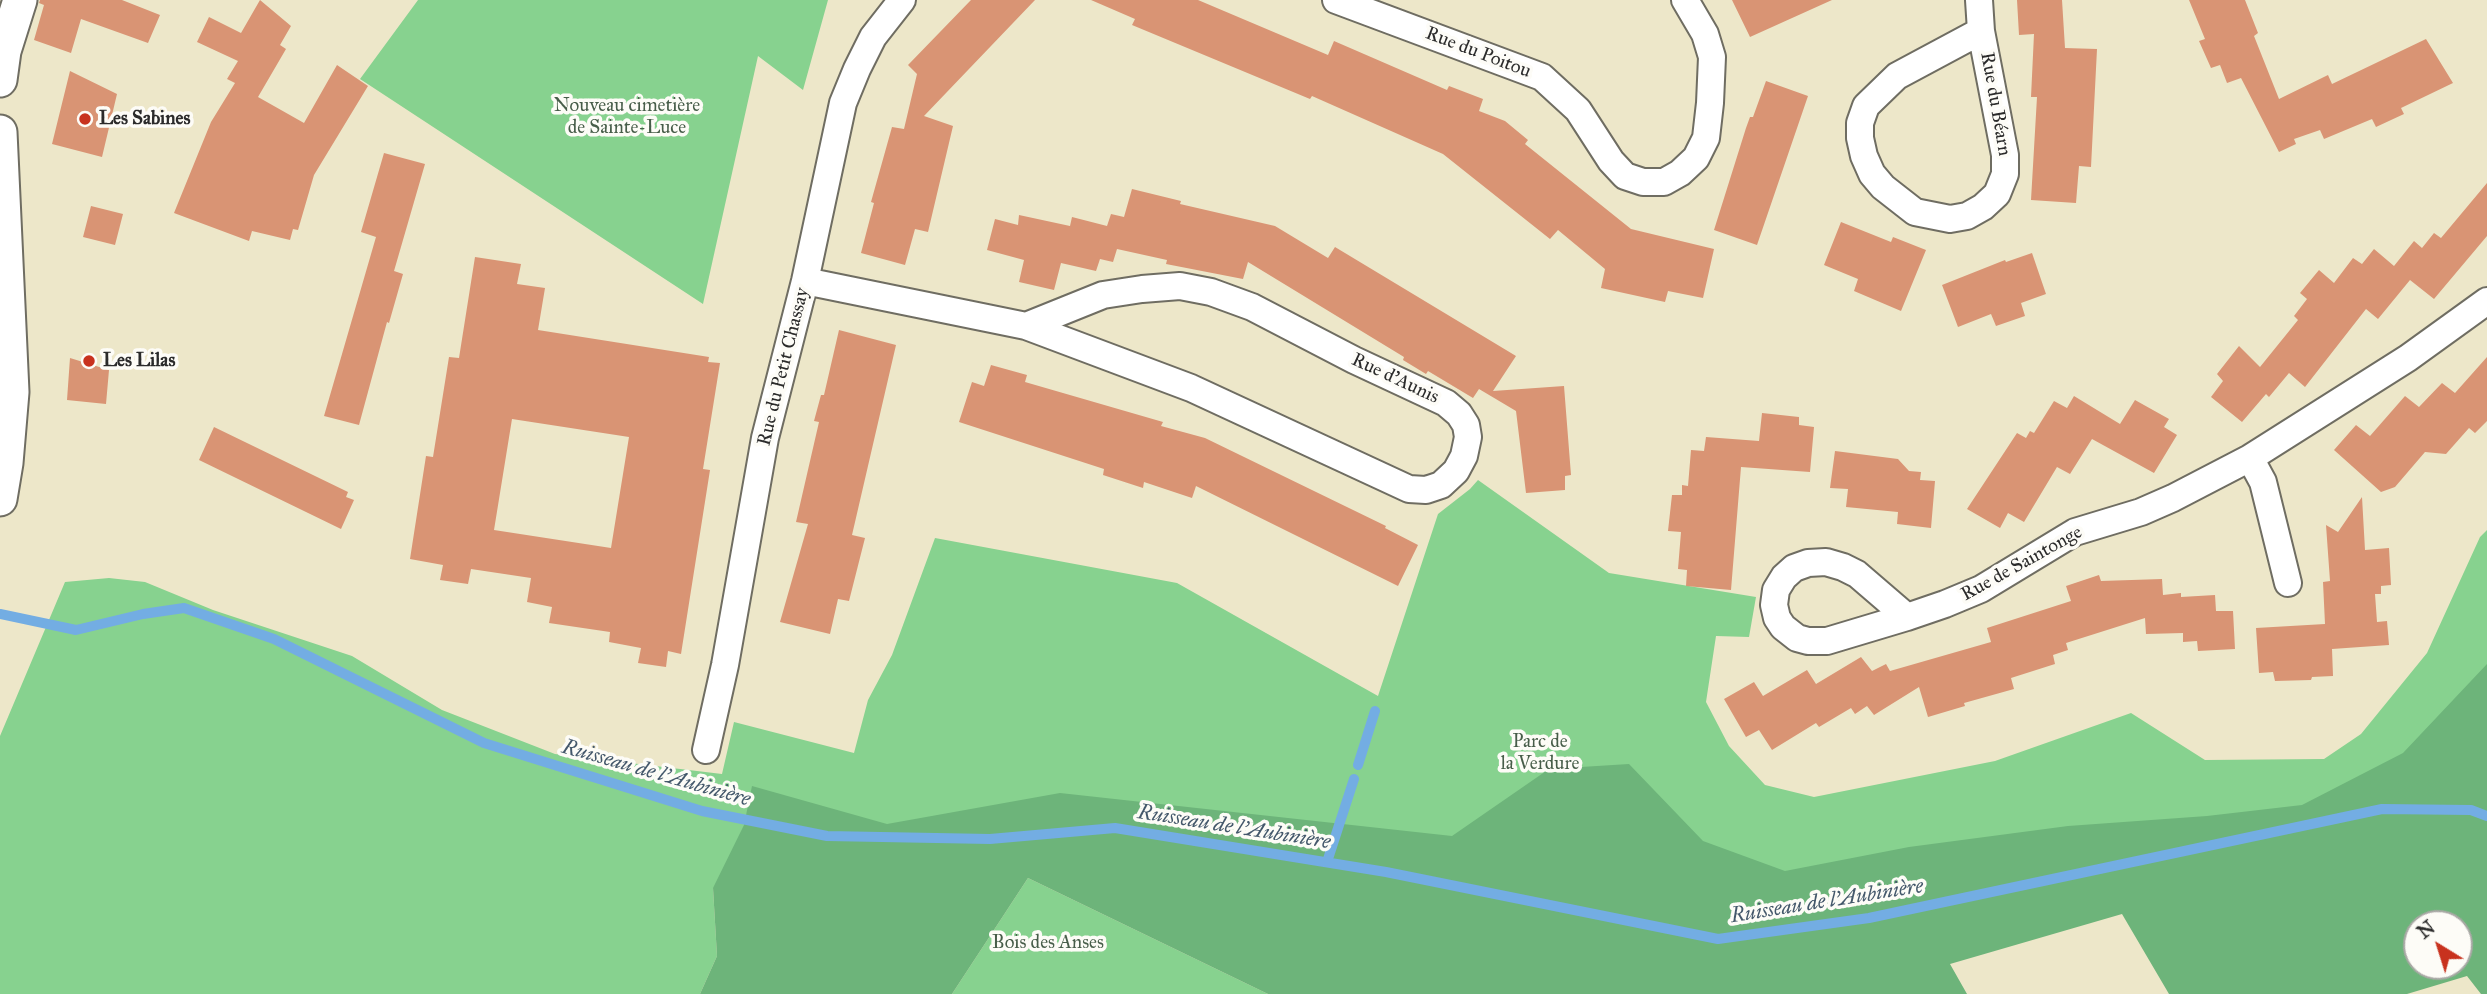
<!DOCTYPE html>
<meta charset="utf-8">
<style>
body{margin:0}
#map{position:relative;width:2487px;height:994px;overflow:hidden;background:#ede7c9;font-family:"IM FELL Great Primer",serif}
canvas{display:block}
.north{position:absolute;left:2403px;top:910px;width:70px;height:70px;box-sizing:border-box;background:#fdfcf7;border:2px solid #a9a8a5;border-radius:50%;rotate:322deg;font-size:19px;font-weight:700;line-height:28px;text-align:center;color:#2b2b2b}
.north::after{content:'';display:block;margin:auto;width:24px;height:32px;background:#c8321e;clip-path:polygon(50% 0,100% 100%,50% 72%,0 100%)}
</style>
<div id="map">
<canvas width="2487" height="994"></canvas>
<div class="north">N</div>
</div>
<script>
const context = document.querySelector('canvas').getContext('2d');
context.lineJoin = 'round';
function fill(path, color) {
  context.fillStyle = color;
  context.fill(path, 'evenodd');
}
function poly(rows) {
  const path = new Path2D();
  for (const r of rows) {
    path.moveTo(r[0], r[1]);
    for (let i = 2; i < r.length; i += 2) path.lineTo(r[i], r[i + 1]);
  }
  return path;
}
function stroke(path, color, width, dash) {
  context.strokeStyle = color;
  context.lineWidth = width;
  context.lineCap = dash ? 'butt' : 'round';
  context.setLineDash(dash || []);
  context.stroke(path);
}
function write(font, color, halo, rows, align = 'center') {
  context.font = font + ' "IM FELL Great Primer",serif';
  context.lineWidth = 7;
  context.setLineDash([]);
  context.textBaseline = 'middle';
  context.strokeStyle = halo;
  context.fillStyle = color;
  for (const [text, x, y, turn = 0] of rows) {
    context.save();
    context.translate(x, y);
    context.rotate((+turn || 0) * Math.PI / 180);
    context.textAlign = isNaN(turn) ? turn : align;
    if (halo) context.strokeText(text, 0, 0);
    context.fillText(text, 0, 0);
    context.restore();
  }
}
fill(poly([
 [418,0,828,0,803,90,758,56,703,304,360,79],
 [1478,480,1609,573,1756,597,1749,637,1716,636,1706,702,1729,746,1765,785,1814,797,1995,761,2131,713,2205,760,2324,759,2361,734,2427,653,2480,537,2487,530,2487,853,1903,933,1322,880,879,864,713,888,717,956,700,994,0,994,0,736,65,582,109,578,145,582,213,610,352,656,442,710,555,754,722,774,734,722,854,753,868,700,892,655,935,538,1177,583,1378,696,1438,514,1470,489],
 [1028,878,1268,994,952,994]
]), '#87d28f');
fill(poly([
 [2487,664,2487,994,2481,994,2467,976,2407,994,2169,994,2122,914,1950,964,1967,994,1268,994,1028,878,952,994,700,994,717,956,713,888,744,825,752,786,887,824,1060,793,1452,836,1549,769,1629,764,1703,841,1785,871,1909,847,2068,826,2207,816,2302,805,2403,753],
 [2417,924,2459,924,2459,966,2417,966]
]), '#6db47a');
stroke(poly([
 [0,614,76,630,143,614,184,608,274,639,484,743,702,811,827,836,990,839,1115,828,1386,872,1718,939,1869,918,2382,809,2471,810,2487,816],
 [1358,765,1375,711],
 [1327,862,1354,779]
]), '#73ade3', 10);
fill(poly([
 [40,0,122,0,160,15,148,43,81,19,71,53,34,40,44,5,39,3],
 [260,0,291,26,280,45,286,49,258,97,304,123,337,65,368,86,314,175,298,230,293,229,290,240,252,231,249,241,174,213,211,122,235,83,227,79,238,61,197,42,209,17,241,33],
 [971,0,1035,0,924,116,953,126,928,232,915,229,905,265,861,253,874,203,871,202,892,127,904,129,917,74,908,65],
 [1091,0,1198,0,1328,55,1334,41,1447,90,1449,86,1483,99,1479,111,1505,121,1528,140,1525,144,1631,229,1714,249,1703,298,1668,291,1665,302,1601,288,1605,269,1558,230,1550,239,1443,154,1312,96,1310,99,1132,25,1135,19],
 [1732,0,1832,0,1750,37],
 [2017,0,2062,0,2065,48,2097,49,2091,167,2079,166,2076,203,2031,200,2037,97,2031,97,2034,34,2019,35],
 [2189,0,2245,0,2258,33,2254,36,2279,99,2328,75,2332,84,2426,39,2453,83,2401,108,2404,114,2376,127,2372,119,2324,139,2320,130,2294,139,2296,144,2279,152,2241,78,2227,83,2220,65,2211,68,2199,41,2205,39],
 [70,71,117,94,102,157,52,144],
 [1766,81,1808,96,1757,245,1714,230,1746,128,1750,117,1753,117],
 [384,153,425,164,394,271,403,274,389,323,387,322,359,425,324,416,376,237,361,232],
 [2487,183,2487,236,2434,299,2410,280,2378,319,2366,309,2305,387,2289,373,2269,397,2266,394,2242,422,2211,397,2223,381,2217,374,2239,346,2260,367,2298,320,2294,316,2307,299,2300,293,2319,270,2334,283,2353,258,2362,264,2374,249,2394,266,2414,241,2422,248,2434,233,2441,238],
 [1132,189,1181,201,1180,204,1275,226,1328,258,1335,247,1516,356,1493,391,1564,386,1571,475,1565,476,1565,490,1526,493,1516,411,1479,389,1473,398,1428,371,1426,374,1403,360,1404,357,1248,262,1243,279,1166,264,1167,260,1117,249,1113,262,1100,259,1096,271,1061,263,1054,290,1019,282,1024,260,987,250,995,219,1018,225,1019,215,1070,226,1072,217,1107,226,1111,214,1124,217],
 [91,206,123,214,115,245,83,237],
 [1841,222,1891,242,1893,237,1926,250,1901,311,1854,291,1858,279,1824,265],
 [2032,253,2046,294,2021,303,2025,316,1996,326,1991,314,1958,327,1942,285,2005,260,2006,262],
 [475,257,521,264,517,284,545,288,538,330,709,357,708,362,720,363,703,469,710,470,681,654,668,651,666,667,638,663,641,648,609,642,610,632,549,623,552,607,527,602,531,578,471,569,468,584,440,580,443,565,410,559,426,456,433,457,449,357,459,358],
 [512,419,629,437,611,548,494,530],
 [839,330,896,345,852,535,865,538,849,601,838,599,830,634,780,622,808,524,796,522,819,422,814,421,821,395,824,395],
 [2487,357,2487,421,2475,433,2469,428,2446,454,2425,452,2395,487,2381,492,2334,450,2356,425,2370,436,2405,396,2419,407,2442,383,2455,393],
 [70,358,109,370,106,404,67,400],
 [991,365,1027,375,1025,382,1163,422,1161,426,1205,438,1386,526,1385,528,1418,545,1398,586,1196,486,1192,498,1144,482,1143,488,1103,475,1104,469,959,422,972,382,984,386],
 [2074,396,2120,424,2135,400,2169,419,2164,427,2177,435,2154,473,2092,439,2070,474,2057,467,2024,522,2008,513,2000,528,1967,509,2017,433,2026,438,2030,431,2034,433,2054,401,2067,408],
 [1762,413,1799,417,1799,425,1814,427,1810,472,1741,467,1731,590,1686,586,1687,570,1678,569,1681,532,1668,531,1672,495,1682,495,1682,485,1688,486,1691,450,1704,451,1706,437,1759,441],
 [214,427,348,492,346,497,354,500,341,529,199,460],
 [1835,451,1898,459,1909,471,1921,472,1920,480,1935,481,1931,528,1897,524,1898,512,1846,507,1848,489,1830,488],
 [2362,497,2365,550,2389,548,2391,585,2381,586,2381,594,2375,594,2377,622,2387,621,2389,645,2332,649,2333,676,2312,677,2311,680,2275,681,2273,672,2259,673,2256,628,2325,624,2323,582,2330,581,2326,525,2338,532],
 [2099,575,2101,581,2162,579,2163,595,2181,593,2181,597,2215,595,2216,611,2233,611,2235,649,2198,651,2197,641,2183,642,2183,633,2146,634,2145,618,2066,643,2068,650,2053,655,2055,664,2011,678,2014,689,1964,703,1965,706,1928,717,1919,687,1874,715,1867,706,1855,714,1851,708,1819,727,1816,723,1772,750,1759,730,1746,737,1724,699,1754,682,1763,696,1807,670,1816,684,1861,657,1872,671,1886,664,1890,671,1991,642,1987,628,2071,601,2066,586]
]), '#d99474');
const minor = poly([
 [1336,0,1542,77,1578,110,1611,161,1625,176,1643,182,1664,182,1680,173,1696,158,1706,138,1710,103,1712,57,1705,34,1685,0],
 [1979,0,1981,31,2005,155,2005,174,1997,194,1983,207,1967,216,1950,219,1915,212,1883,187,1872,174,1864,156,1860,138,1860,123,1866,106,1897,76,1981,31],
 [805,281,1026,326,1191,388,1409,489,1426,490,1441,485,1456,471,1464,456,1468,437,1466,425,1459,414,1446,403,1354,360,1252,307,1211,292,1180,286,1142,289,1103,295,1026,326],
 [2250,458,2263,482,2288,583],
 [1907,617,1857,574,1843,567,1826,562,1808,563,1794,568,1784,577,1776,590,1774,605,1777,618,1783,627,1797,638,1808,641,1827,641,1907,617,1945,604,1981,589,2075,532,2141,512,2173,498,2250,458,2408,358,2487,301],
 [706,750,725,665,765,438,805,281,843,103,857,69,873,37,902,0]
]);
const tertiary = poly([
 [0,80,4,51,20,0],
 [0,132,12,392,6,463,0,499]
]);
stroke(minor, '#6f6d62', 30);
stroke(tertiary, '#6f6d62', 37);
stroke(minor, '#fff', 26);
stroke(tertiary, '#fff', 33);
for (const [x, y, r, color] of [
 [85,119,7,"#c8321e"],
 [89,361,7,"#c8321e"]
]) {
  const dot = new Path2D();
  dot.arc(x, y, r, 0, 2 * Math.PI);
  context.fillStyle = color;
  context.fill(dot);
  stroke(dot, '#fdfcf7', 2.5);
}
write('19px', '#2b2b2b', '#fdfcf7', [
 ["Rue du Poitou",1478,53,21],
 ["Rue du Béarn",1995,104,80],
 ["Rue du Petit Chassay",784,367,-76],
 ["Rue d'Aunis",1395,379,25],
 ["Rue de Saintonge",2022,564,-29]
]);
write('19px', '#475d49', '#fdfcf7', [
 ["Nouveau cimetière",627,106],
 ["de Sainte-Luce",627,128],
 ["Parc de",1540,742],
 ["la Verdure",1540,764],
 ["Bois des Anses",1048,943]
]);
write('bold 19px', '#2b2b2b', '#fdfcf7', [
 ["Les Sabines",99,119],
 ["Les Lilas",103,361]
], 'left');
write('italic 21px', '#44586b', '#fdfcf7', [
 ["Ruisseau de l'Aubinière",656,774,16],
 ["Ruisseau de l'Aubinière",1234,828,9],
 ["Ruisseau de l'Aubinière",1827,902,-9]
]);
</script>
